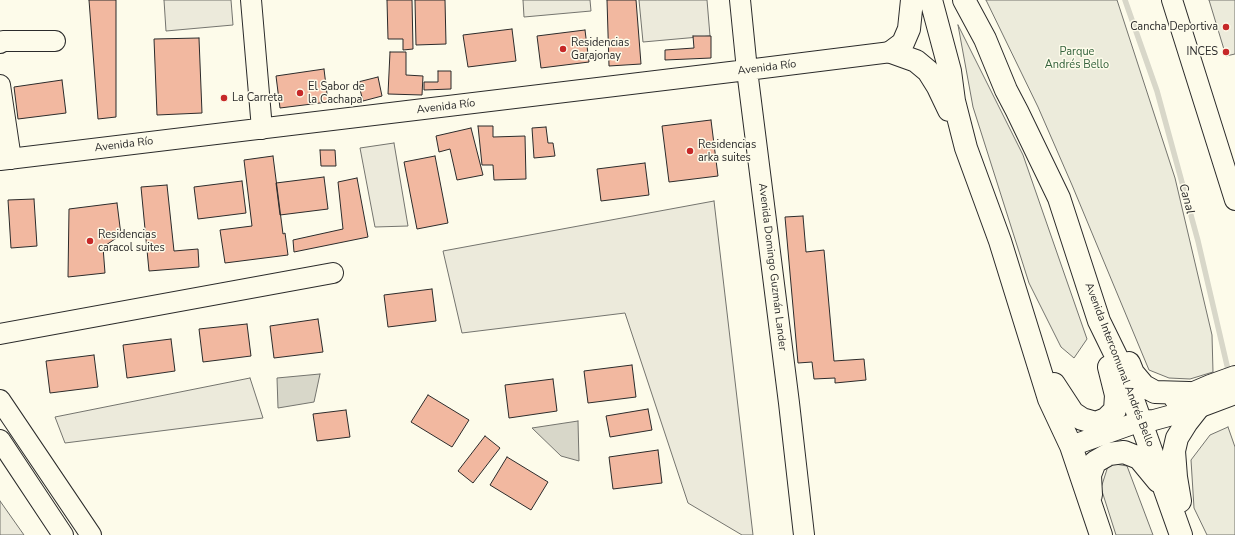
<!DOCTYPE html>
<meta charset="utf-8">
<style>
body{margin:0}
canvas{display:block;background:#fdfbea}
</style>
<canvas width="1235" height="535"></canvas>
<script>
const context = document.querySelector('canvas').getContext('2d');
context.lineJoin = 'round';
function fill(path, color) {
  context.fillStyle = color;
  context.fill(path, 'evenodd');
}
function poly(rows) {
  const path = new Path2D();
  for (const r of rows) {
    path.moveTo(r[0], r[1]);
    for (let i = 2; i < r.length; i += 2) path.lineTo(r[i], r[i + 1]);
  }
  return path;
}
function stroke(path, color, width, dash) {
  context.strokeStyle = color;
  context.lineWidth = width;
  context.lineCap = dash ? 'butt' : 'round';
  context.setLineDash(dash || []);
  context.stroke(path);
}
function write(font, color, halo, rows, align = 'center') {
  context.font = font + ' "Nunito Sans",sans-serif';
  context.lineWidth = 3;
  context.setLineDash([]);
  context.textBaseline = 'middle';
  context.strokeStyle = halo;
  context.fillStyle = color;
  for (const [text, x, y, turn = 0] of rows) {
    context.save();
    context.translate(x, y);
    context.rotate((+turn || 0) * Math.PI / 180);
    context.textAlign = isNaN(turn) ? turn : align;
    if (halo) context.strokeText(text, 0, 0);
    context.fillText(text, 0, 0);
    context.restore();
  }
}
const green = poly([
 [986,0,1117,0,1175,178,1212,335,1213,372,1190,379,1169,378,1149,370,1072,185,1038,107,986,0],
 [1209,0,1235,0,1235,54,1226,56,1209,0],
 [958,25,1023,155,1048,227,1087,339,1074,358,1061,347,1029,283,973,107,958,25],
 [1228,427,1235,447,1235,535,1207,535,1194,508,1191,460,1210,435,1228,427],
 [1109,463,1127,466,1153,535,1116,535,1101,488,1109,463]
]);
fill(green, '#ecebdb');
stroke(green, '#74746e', 1);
const parking = poly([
 [164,0,231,0,233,25,166,31,164,0],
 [523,0,590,0,591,11,524,17,523,0],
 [639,0,707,0,710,36,643,42,639,0],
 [394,143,408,226,375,227,360,148,394,143],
 [714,201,753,535,742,535,688,503,625,313,462,333,443,251,714,201],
 [250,378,263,418,65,443,55,417,250,378],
 [0,501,24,535,0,535,0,501]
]);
fill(parking, '#eceadb');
stroke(parking, '#74746e', 1);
const water = poly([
 [320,374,314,402,278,408,277,378,320,374],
 [578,421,579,461,561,456,532,428,578,421]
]);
fill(water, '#d8d7c9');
stroke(water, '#74746e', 1);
stroke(poly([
 [1125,0,1157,91,1198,241,1229,374]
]), '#d8d7c9', 5.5);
const building = poly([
 [89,0,116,0,116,117,98,119,89,0],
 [387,0,412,0,413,49,403,50,403,39,388,39,387,0],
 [415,0,445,0,446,44,416,45,415,0],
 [607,0,636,0,641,64,609,66,607,0],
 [512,29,516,61,468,67,463,35,512,29],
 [585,30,589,62,541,68,537,36,585,30],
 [693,36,711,36,711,58,665,60,665,50,694,48,693,36],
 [199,38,202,113,157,115,154,39,199,38],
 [390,52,406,52,406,75,423,76,422,95,388,94,390,52],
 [324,69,328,102,280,108,276,76,324,69],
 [438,71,451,71,451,89,424,90,424,82,438,82,438,71],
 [378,77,382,96,363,101,358,82,378,77],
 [62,80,66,113,18,119,14,87,62,80],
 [711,120,718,176,669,182,662,126,711,120],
 [478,126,493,126,493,137,525,136,526,179,494,180,493,165,482,165,478,126],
 [546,127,548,143,553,143,555,156,534,158,532,128,546,127],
 [471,128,483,175,457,180,450,149,439,152,436,136,471,128],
 [320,150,335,150,336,166,321,166,320,150],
 [273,156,283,234,285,233,288,255,225,263,220,230,252,226,244,160,273,156],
 [435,156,448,223,417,229,404,162,435,156],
 [645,163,649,195,601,201,597,169,645,163],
 [324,177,328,209,280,215,276,183,324,177],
 [357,178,368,237,294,252,293,240,343,229,338,182,357,178],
 [242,181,246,213,198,219,194,187,242,181],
 [167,185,174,251,198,249,199,267,149,271,141,187,167,185],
 [34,199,37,246,11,248,8,200,34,199],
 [117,203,121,235,103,247,105,273,68,277,69,209,117,203],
 [803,216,806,252,824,250,834,361,864,359,866,380,835,383,835,378,814,379,812,362,798,363,785,217,803,216],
 [432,289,436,321,388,327,384,295,432,289],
 [318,319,323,352,274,358,270,326,318,319],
 [247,324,251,356,203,362,199,329,247,324],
 [171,339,175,371,127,378,123,345,171,339],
 [94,355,98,387,50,393,46,361,94,355],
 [632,365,636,397,588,403,584,371,632,365],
 [553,379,557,411,509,418,505,385,553,379],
 [428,395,469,420,452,447,411,422,428,395],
 [648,409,652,430,610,437,606,416,648,409],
 [346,410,350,437,317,441,313,414,346,410],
 [485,436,500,448,473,483,458,471,485,436],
 [658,450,662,483,613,489,609,457,658,450],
 [507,457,548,482,531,510,490,485,507,457]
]);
fill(building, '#f2b8a0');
stroke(building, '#2b2b2b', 1);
const minor = poly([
 [251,0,262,129],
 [740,0,747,70,789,403,804,535],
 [1172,0,1235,200],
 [0,43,3,41,55,41],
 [0,85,11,159],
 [0,160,747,70,891,52],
 [0,334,333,273],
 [0,400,91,535],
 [1175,400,1210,385,1235,376],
 [0,440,63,535],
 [1071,446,1141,421,1154,420,1198,408,1235,394]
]);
const major = poly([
 [931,0,950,71,954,101,966,148,1000,241,1049,399,1071,446,1101,535],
 [964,0,985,39,1006,90,1017,111,1059,198,1099,321,1121,366,1181,535],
 [891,52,916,61,928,71,938,87,949,110],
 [891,52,903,43,909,29,912,0],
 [1129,363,1133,373,1144,386,1155,392,1189,393],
 [1054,384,1073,413,1082,419,1096,423,1106,419,1115,410,1116,395,1109,367],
 [1091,495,1090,475,1095,462,1109,454,1124,452,1139,458,1158,481],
 [1180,501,1176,477,1174,451,1177,438,1187,422,1198,408]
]);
stroke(minor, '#2b2b2b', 22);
stroke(major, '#2b2b2b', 24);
stroke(minor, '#fdfbea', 20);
stroke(major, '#fdfbea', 22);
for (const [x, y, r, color] of [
 [1226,27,4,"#c62828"],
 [563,49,4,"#c62828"],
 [1226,52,4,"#c62828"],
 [300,93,4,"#c62828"],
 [224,98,4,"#c62828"],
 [690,151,4,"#c62828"],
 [90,241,4,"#c62828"]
]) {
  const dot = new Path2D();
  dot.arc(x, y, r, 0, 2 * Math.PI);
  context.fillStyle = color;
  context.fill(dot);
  stroke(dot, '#fdfbea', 1.5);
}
write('11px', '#2b2b2b', '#fdfbea', [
 ["Cancha Deportiva",1218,27,"right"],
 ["Residencias",571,43],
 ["Garajonay",571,56],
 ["INCES",1218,52,"right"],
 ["El Sabor de",308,87],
 ["la Cachapa",308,100],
 ["La Carreta",232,98],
 ["Residencias",698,145],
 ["arka suites",698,158],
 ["Residencias",98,235],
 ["caracol suites",98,248]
], 'left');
write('11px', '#34623c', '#fdfbea', [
 ["Parque",1077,52],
 ["Andrés Bello",1077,65]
]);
write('11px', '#2b2b2b', '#fdfbea', [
 ["Avenida Río",767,68,-7],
 ["Avenida Río",446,107,-7],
 ["Avenida Río",124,145,-7],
 ["Avenida Domingo Guzmán Lander",772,267,83],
 ["Avenida Intercomunal Andrés Bello",1119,365,69]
]);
write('italic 12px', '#2b2b2b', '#fdfbea', [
 ["Canal",1186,199,75]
]);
</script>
